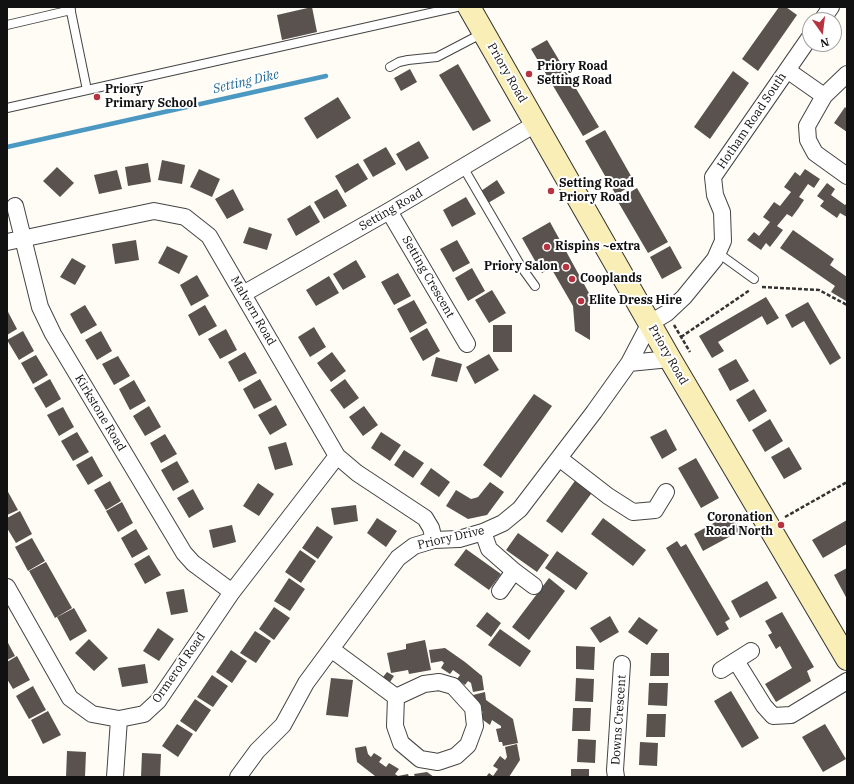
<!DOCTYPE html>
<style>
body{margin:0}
#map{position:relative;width:854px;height:784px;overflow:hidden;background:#fefcf5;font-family:"IBM Plex Serif",serif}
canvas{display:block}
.frame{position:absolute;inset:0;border:8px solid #111;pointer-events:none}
.north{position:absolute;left:802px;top:12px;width:40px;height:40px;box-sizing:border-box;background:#fff;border:1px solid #a0a0a0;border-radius:50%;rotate:166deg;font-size:11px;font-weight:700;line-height:16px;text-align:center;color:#111}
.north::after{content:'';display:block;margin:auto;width:14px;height:18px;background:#b63440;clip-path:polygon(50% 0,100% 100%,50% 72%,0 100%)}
</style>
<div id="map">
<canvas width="854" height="784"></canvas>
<div class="frame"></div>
<div class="north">N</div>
</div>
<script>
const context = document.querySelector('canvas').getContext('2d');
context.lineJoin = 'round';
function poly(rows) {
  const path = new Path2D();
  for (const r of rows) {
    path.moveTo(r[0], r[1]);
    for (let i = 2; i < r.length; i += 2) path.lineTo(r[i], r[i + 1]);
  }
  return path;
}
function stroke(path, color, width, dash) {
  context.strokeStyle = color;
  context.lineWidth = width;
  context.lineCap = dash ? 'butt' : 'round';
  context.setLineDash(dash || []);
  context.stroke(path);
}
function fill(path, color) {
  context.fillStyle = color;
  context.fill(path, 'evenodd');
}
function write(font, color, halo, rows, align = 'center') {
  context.font = font + ' "IBM Plex Serif",serif';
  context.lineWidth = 4;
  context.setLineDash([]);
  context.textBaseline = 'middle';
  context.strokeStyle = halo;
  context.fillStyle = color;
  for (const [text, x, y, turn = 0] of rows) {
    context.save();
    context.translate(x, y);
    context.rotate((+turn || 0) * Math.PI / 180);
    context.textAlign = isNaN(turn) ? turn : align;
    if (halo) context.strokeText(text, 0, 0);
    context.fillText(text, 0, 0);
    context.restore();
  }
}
stroke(poly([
 [7,147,326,76]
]), '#4b98c2', 4.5);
fill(poly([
 [312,7,317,32,282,40,277,15],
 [779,7,786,7,797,15,758,71,742,59],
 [547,40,599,127,583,136,531,49],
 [458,64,491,121,473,131,439,75],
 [410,69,417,82,401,91,394,78],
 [733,71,749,83,710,139,694,127],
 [338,97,351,118,317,139,304,118],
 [845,107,847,109,847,132,834,123],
 [605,130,635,183,616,195,585,141],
 [419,141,429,158,406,171,396,154],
 [386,147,396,164,373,177,363,160],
 [162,160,185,165,182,184,158,180],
 [148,163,151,182,128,186,125,167],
 [358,163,368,179,345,193,335,176],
 [57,167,74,183,60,197,43,181],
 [199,169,220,179,212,197,190,187],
 [805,169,820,179,814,188,808,184,799,197,804,200,798,209,792,217,787,214,777,226,783,230,770,247,766,243,761,250,747,240,754,232,759,236,770,222,763,217,774,202,780,206,791,192,784,187,795,172,800,176],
 [117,170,122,189,99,194,94,175],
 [497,180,505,193,488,203,481,191],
 [827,183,835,189,831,195,845,205,847,203,847,217,840,213,837,218,820,206,824,201,817,196],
 [637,188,668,242,648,253,617,200],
 [233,189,244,210,227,219,215,199],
 [337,189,347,206,324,219,314,202],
 [466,197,476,214,452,227,443,210],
 [310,205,320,222,296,236,287,219],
 [550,222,590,295,590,340,575,331,573,306,551,268,542,273,522,238],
 [249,227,272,234,267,250,243,243],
 [793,230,834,259,830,265,847,277,847,299,846,301,831,292,835,286,780,248],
 [136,240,139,260,115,264,112,244],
 [457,240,470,263,453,272,440,249],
 [167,246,188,256,179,274,158,263],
 [670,246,682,268,662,279,650,257],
 [72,258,86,266,75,285,60,277],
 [356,260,366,277,343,290,333,274],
 [472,268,485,291,468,301,455,278],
 [398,273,411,296,394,305,381,282],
 [197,275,209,296,191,306,180,285],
 [329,276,339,293,316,306,306,290],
 [492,290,506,313,489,323,475,300],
 [766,297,779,318,767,325,762,316,718,342,724,351,712,358,699,336],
 [414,300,427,323,410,333,397,309],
 [808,302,841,358,830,365,804,321,792,328,785,315],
 [85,305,97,325,81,334,70,314],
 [205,305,217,326,199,336,188,315],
 [7,310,17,329,7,335],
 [493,325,512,325,512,352,493,352],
 [314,327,326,347,310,357,298,337],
 [427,328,440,351,423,361,410,338],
 [226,329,237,350,220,359,208,339],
 [23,331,34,351,19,360,7,340],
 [101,331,112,351,97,360,85,340],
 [245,352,257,373,239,382,228,362],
 [332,352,346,371,331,382,317,363],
 [489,354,499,370,475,384,466,367],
 [36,355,48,375,33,384,21,363],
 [118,356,130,376,114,385,102,364],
 [436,357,462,364,457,382,431,376],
 [736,359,749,381,730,391,718,369],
 [50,379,61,399,46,408,34,388],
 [260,379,272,400,254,409,243,389],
 [345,379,359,398,344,409,330,390],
 [134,380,146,401,130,410,119,389],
 [754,389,767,411,749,422,736,400],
 [534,394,552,406,501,478,483,465],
 [276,405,287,425,270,435,258,415],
 [149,406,161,427,145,436,133,416],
 [364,406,378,425,363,436,349,417],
 [63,407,74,427,59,436,47,415],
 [770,419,783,441,765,452,752,430],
 [666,429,677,450,662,459,650,437],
 [77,432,89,452,73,461,61,441],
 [381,432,401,445,390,461,371,448],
 [165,434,177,454,161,463,150,443],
 [286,442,293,465,275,470,268,447],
 [789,447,802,469,784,479,771,457],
 [404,450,424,463,413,478,394,465],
 [92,456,103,476,88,485,76,465],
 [696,458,719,498,701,508,678,468],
 [177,461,189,482,173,491,161,470],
 [431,468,450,482,439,497,420,484],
 [577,478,594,490,562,533,546,521],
 [110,481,121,501,106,510,94,490],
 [490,482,504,492,487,515,468,519,446,506,456,490,471,499,475,498,478,497],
 [258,483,274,494,259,516,243,506],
 [193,489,204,509,189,518,177,498],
 [7,490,18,510,7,515],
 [122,502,133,523,118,532,106,511],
 [356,505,358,521,334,525,331,508],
 [20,511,32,534,16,543,7,528,7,518],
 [730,514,740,531,703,551,694,534],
 [377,518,397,531,386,547,367,533],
 [603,518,646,550,633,566,591,534],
 [847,520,847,544,823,558,812,540],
 [232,525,236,542,213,548,209,530],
 [317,526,333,537,318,559,302,548],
 [136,529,148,549,132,558,121,538],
 [518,533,549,555,537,572,506,550],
 [32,538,45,561,28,571,15,547],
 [677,541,681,547,686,544,730,619,725,622,729,629,717,636,666,548],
 [466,549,501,574,489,590,454,565],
 [300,550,316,561,301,583,285,572],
 [557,551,588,573,576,590,545,568],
 [149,555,161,575,145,584,134,564],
 [46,562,72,608,55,618,29,571],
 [847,568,847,599,834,575],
 [289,578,305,589,290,611,274,601],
 [549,578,565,591,529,640,512,627],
 [767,581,777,598,740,618,731,601],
 [184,589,188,612,171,615,166,592],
 [274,607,290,618,274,640,259,629],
 [74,608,87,631,70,641,57,617],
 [487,612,501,623,491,637,476,626],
 [782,612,814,667,807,671,811,681,776,702,765,684,792,668,780,646,776,649,768,635,772,633,765,621],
 [610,616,619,632,600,643,590,628],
 [639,617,658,630,647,645,628,632],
 [158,628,174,639,159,661,143,651],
 [500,629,531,651,520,667,488,645],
 [255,631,271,641,256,663,240,653],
 [89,639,108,658,94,671,75,653],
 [425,640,431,670,409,674,408,670,391,673,387,653,406,649,406,644],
 [7,641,15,656,7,660],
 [576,646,595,647,594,670,576,669],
 [445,648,465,662,482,676,484,690,473,692,471,683,468,681,465,685,457,679,460,675,453,670,450,674,441,668,444,663,442,661,431,663,429,650],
 [231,650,247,661,232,683,216,672],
 [651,653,669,653,669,676,650,676],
 [17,656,30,680,13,689,7,679,7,662],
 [145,664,148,683,122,687,118,668],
 [387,672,394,676,390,682,383,677],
 [212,675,228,686,213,707,197,697],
 [331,678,353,680,348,717,326,715],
 [576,678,594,679,593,702,575,701],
 [649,683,668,683,667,706,648,705],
 [33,686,46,710,29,719,16,696],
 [731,691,759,738,742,748,714,701],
 [485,692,486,700,513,719,518,743,503,746,502,742,499,742,496,729,501,728,501,726,492,720,490,725,479,717,483,712,475,707,473,695],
 [195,699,211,710,196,732,180,721],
 [573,708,591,708,590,731,572,731],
 [48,711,61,735,43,744,31,720],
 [647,714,666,714,665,737,646,737],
 [177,724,193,734,178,757,162,746],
 [825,724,846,759,823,772,802,737],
 [578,739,596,740,595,763,577,762],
 [640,742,658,743,657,766,639,765],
 [517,744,520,760,509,777,486,777,489,773,493,776,498,769,493,766,500,756,505,760,507,757,505,747],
 [366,746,368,754,371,757,374,753,382,758,379,762,386,767,389,763,399,769,395,774,398,776,408,774,409,777,376,777,375,776,357,762,355,748],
 [67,751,86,752,85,777,66,777],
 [142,753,161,754,160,777,141,777],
 [571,769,589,769,589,777,571,777],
 [427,772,434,777,415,777,414,774]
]), '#59524e');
const lane = poly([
 [70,7,87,90],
 [7,25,71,10],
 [390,67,399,62,408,60,437,57,483,33],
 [7,108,457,7],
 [463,167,522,268,535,286],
 [718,253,754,279]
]);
const street = poly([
 [822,20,831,7],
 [787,70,824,96],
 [847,74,824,96,807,126,808,140,815,153,847,176],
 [15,206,40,307,53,334,184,553,193,563,232,592],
 [389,211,467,344],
 [7,242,154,211,185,217,209,236,337,456,357,473,425,518,431,528,434,540],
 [243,294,389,211,537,123],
 [629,363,670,359],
 [559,458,608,496,633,512,655,510,666,492],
 [483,532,489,549,514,571,534,586],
 [7,587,70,698,92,714,119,719,144,714,158,701,232,592,337,456],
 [500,591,514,571],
 [331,649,396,697,424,684,439,682,453,686,473,708,475,726,468,745,456,756,438,762,420,759,401,743,395,726,396,697],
 [736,661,764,706,773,716,791,715,847,681],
 [721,670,751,651],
 [115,777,119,719],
 [238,777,257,751,283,725,306,683,398,558,414,546,434,540,459,539,483,532,503,523,520,509,594,412,629,363,650,323,667,313,684,297,715,259,723,241,722,212,715,195,713,177,810,37],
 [616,777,615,770,622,664]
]);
const secondary = poly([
 [469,7,670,359,847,659]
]);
stroke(lane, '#444', 10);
stroke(street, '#444', 18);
stroke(secondary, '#333', 24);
stroke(poly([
 [762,287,819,290,847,305],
 [674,325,690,352],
 [681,337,750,290],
 [785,517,847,482]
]), '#333', 2.5, [4, 2]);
stroke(lane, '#fff', 8);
stroke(street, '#fff', 16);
stroke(secondary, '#f8eeb6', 22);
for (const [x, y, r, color] of [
 [529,74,4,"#b63440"],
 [97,97,4,"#b63440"],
 [551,191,4,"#b63440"],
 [547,247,4,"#b63440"],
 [566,267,4,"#b63440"],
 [572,279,4,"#b63440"],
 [581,301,4,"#b63440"],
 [781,525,4,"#b63440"]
]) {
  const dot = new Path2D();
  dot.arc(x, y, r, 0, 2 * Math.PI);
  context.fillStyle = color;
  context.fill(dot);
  stroke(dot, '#fff', 1.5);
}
write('bold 12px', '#111', '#fff', [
 ["Priory Road",537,67],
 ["Setting Road",537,81],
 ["Priory",105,90],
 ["Primary School",105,104],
 ["Setting Road",559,184],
 ["Priory Road",559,198],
 ["Rispins ~extra",555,247],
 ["Priory Salon",558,267,"right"],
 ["Cooplands",580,279],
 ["Elite Dress Hire",589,301],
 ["Coronation",773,518,"right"],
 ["Road North",773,532,"right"]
], 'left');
write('12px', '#111', '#fff', [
 ["Priory Road",507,73,60],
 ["Hotham Road South",752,121,-56],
 ["Setting Road",391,210,-30],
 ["Setting Crescent",428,277,60],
 ["Malvern Road",253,311,60],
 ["Priory Road",668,355,60],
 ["Kirkstone Road",100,413,59],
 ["Priory Drive",451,538,-13],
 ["Ormerod Road",179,668,-55],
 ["Downs Crescent",619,720,-86]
]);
write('italic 13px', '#236b99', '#fff', [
 ["Setting Dike",246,82,-13]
]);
</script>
